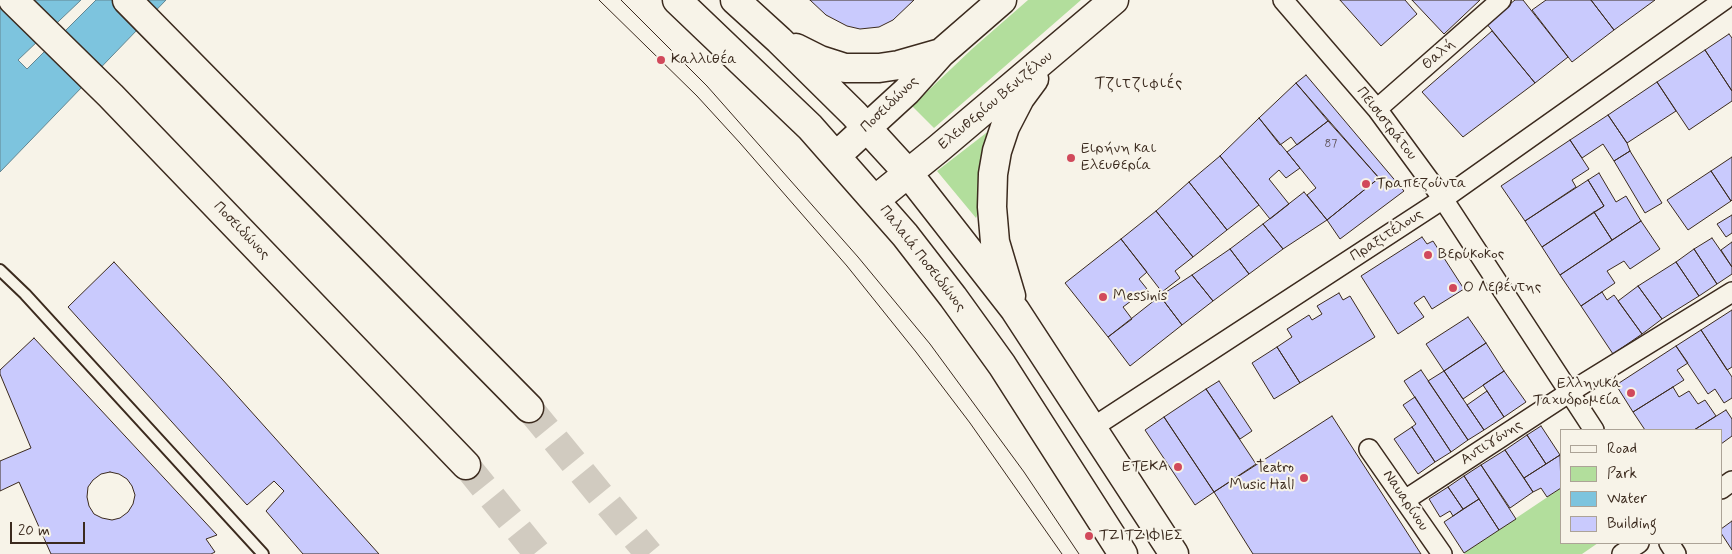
<!DOCTYPE html>
<meta charset="utf-8">
<style>
body{margin:0}
#map{position:relative;width:1732px;height:554px;overflow:hidden;background:#f7f3e8;font-family:Mynerve,sans-serif}
canvas{display:block}
.legend{position:absolute;left:1560px;top:429px;width:162px;height:115px;box-sizing:border-box;background:#f7f3e8;border:1px solid #aca397;margin:0;padding:6px 9px;list-style:none;font-size:15px;color:#3b2a1e}
.legend li{display:flex;align-items:center;gap:10px;height:25px}
.legend b{width:25px;border:1px solid #aca397}
.scale{position:absolute;left:10px;top:522px;width:75px;height:22px;box-sizing:border-box;border:2px solid #3b2a1e;border-top:0;padding-left:6px;font-size:15px;line-height:18px;white-space:nowrap;color:#3b2a1e;-webkit-text-stroke:4px #f7f3e8;paint-order:stroke}
</style>
<div id="map">
<canvas width="1732" height="554"></canvas>
<ul class="legend">
<li><b style="height:6px;background:#f7f3e8"></b>Road</li>
<li><b style="height:14px;background:#b2de9c"></b>Park</li>
<li><b style="height:14px;background:#7dc4de"></b>Water</li>
<li><b style="height:14px;background:#c9cafd"></b>Building</li>
</ul>
<div class="scale">20 m</div>
</div>
<script>
const context = document.querySelector('canvas').getContext('2d');
context.lineJoin = 'round';
function fill(path, color) {
  context.fillStyle = color;
  context.fill(path, 'evenodd');
}
function poly(rows) {
  const path = new Path2D();
  for (const r of rows) {
    path.moveTo(r[0], r[1]);
    for (let i = 2; i < r.length; i += 2) path.lineTo(r[i], r[i + 1]);
  }
  return path;
}
function stroke(path, color, width, dash) {
  context.strokeStyle = color;
  context.lineWidth = width;
  context.lineCap = dash ? 'butt' : 'round';
  context.setLineDash(dash || []);
  context.stroke(path);
}
function write(font, color, halo, rows, align = 'center') {
  context.font = font + ' Mynerve,sans-serif';
  context.lineWidth = 4;
  context.setLineDash([]);
  context.textBaseline = 'middle';
  context.strokeStyle = halo;
  context.fillStyle = color;
  for (const [text, x, y, turn = 0] of rows) {
    context.save();
    context.translate(x, y);
    context.rotate((+turn || 0) * Math.PI / 180);
    context.textAlign = isNaN(turn) ? turn : align;
    if (halo) context.strokeText(text, 0, 0);
    context.fillText(text, 0, 0);
    context.restore();
  }
}
fill(poly([
 [1028,0,1081,0,934,128,912,106,972,49],
 [990,130,980,210,976,218,937,171],
 [1561,488,1561,543,1598,543,1582,554,1465,554,1464,553]
]), '#b2de9c');
const water = poly([
 [0,0,81,0,18,60,27,69,96,0,166,0,0,172,0,0]
]);
fill(water, '#7dc4de');
stroke(water, '#638691', 1);
const building = poly([
 [810,0,914,0,893,20,879,27,860,29,847,26,826,15,810,0],
 [1340,0,1405,0,1417,14,1381,46,1340,0],
 [1412,0,1480,0,1444,34,1412,0],
 [1515,0,1523,0,1568,57,1535,83,1486,23,1515,0],
 [1546,0,1591,0,1614,30,1572,62,1532,10,1546,0],
 [1591,0,1655,0,1614,30,1591,0],
 [1492,31,1535,83,1463,137,1422,92,1492,31],
 [1729,34,1732,38,1732,91,1705,50,1729,34],
 [1705,50,1732,91,1732,101,1689,130,1657,82,1705,50],
 [1306,75,1404,191,1340,239,1327,220,1379,178,1296,83,1306,75],
 [1657,82,1676,111,1627,143,1608,115,1657,82],
 [1296,83,1328,121,1297,145,1291,137,1280,145,1259,118,1296,83],
 [1608,115,1627,143,1630,151,1614,161,1603,144,1582,158,1570,140,1608,115],
 [1259,118,1300,168,1286,178,1279,170,1269,179,1289,204,1270,219,1220,156,1259,118],
 [1328,121,1379,178,1327,220,1307,195,1316,188,1287,152,1328,121],
 [1570,140,1589,169,1572,180,1576,187,1525,221,1501,186,1570,140],
 [1630,151,1662,203,1645,213,1614,161,1630,151],
 [1220,156,1259,205,1227,230,1189,182,1220,156],
 [1732,157,1732,200,1731,201,1711,171,1732,157],
 [1711,171,1731,201,1688,230,1667,200,1711,171],
 [1599,173,1616,202,1626,196,1641,221,1612,240,1594,212,1604,206,1588,180,1599,173],
 [1588,180,1604,206,1542,247,1525,221,1588,180],
 [1189,182,1227,230,1193,257,1156,211,1189,182],
 [1304,192,1327,220,1283,249,1263,224,1304,192],
 [1156,211,1193,257,1175,271,1180,278,1162,292,1121,239,1156,211],
 [1594,212,1612,240,1560,275,1542,247,1594,212],
 [1732,215,1732,233,1726,237,1717,224,1732,215],
 [1641,221,1660,249,1630,269,1624,261,1607,271,1615,283,1581,306,1560,275,1641,221],
 [1263,224,1283,249,1249,274,1230,249,1263,224],
 [1422,237,1427,244,1433,241,1464,289,1432,309,1424,296,1414,303,1424,317,1398,334,1361,276,1422,237],
 [1712,238,1732,267,1732,274,1717,284,1694,249,1712,238],
 [1121,239,1147,272,1139,279,1147,289,1123,307,1132,319,1108,337,1065,283,1121,239],
 [1732,242,1732,267,1721,250,1732,242],
 [1230,249,1249,274,1213,301,1192,275,1230,249],
 [1694,249,1717,284,1699,296,1676,262,1694,249],
 [114,262,222,379,379,554,303,554,266,511,284,491,274,481,247,505,68,307,114,262],
 [1676,262,1699,296,1662,319,1638,286,1676,262],
 [1192,275,1213,301,1182,325,1160,296,1192,275],
 [1638,286,1662,319,1642,334,1618,301,1638,286],
 [1602,292,1607,300,1614,295,1642,334,1613,354,1581,306,1602,292],
 [1339,293,1343,300,1350,296,1375,337,1300,383,1277,347,1292,337,1287,329,1309,315,1312,320,1322,314,1317,306,1339,293],
 [1160,296,1182,325,1130,366,1108,337,1160,296],
 [1732,310,1732,367,1727,370,1701,330,1732,310],
 [1468,317,1486,343,1444,371,1426,344,1468,317],
 [1701,330,1732,377,1732,398,1724,403,1715,389,1708,394,1676,346,1701,330],
 [34,338,217,535,206,539,215,552,211,554,51,554,19,482,0,491,0,461,31,448,0,374,0,370,34,338],
 [110,472,119,474,127,479,132,486,135,495,133,504,128,512,120,518,112,520,102,518,94,514,89,506,87,497,88,487,93,480,101,474,110,472],
 [1486,343,1504,371,1463,399,1444,371,1486,343],
 [1676,346,1688,363,1677,370,1684,380,1633,412,1616,385,1676,346],
 [1277,347,1300,383,1274,399,1252,363,1277,347],
 [1421,370,1468,440,1451,452,1404,381,1421,370],
 [1444,371,1484,430,1468,440,1428,381,1444,371],
 [1504,371,1526,402,1504,417,1483,385,1504,371],
 [1219,381,1252,431,1240,439,1206,389,1219,381],
 [1673,387,1679,397,1689,391,1698,404,1705,400,1716,416,1694,430,1645,430,1633,412,1673,387],
 [1206,389,1256,464,1214,492,1164,417,1206,389],
 [1487,391,1504,417,1484,430,1467,405,1487,391],
 [1415,397,1451,452,1435,462,1412,427,1416,424,1403,405,1415,397],
 [1726,410,1732,419,1732,436,1721,444,1721,430,1694,430,1726,410],
 [1332,416,1421,554,1253,554,1214,492,1332,416],
 [1164,417,1214,492,1195,505,1145,430,1164,417],
 [1541,426,1560,455,1546,464,1527,435,1541,426],
 [1412,427,1435,462,1418,474,1394,439,1412,427],
 [1527,435,1546,464,1524,478,1505,450,1527,435],
 [1505,450,1533,492,1510,508,1481,465,1505,450],
 [1560,455,1561,488,1547,497,1541,488,1533,492,1524,478,1560,455],
 [1481,465,1516,519,1499,530,1464,476,1481,465],
 [1464,476,1479,499,1463,509,1448,487,1464,476],
 [1448,487,1463,509,1453,516,1450,511,1440,517,1429,499,1448,487],
 [1479,499,1499,530,1464,553,1444,522,1479,499],
 [1732,521,1732,550,1721,533,1721,529,1732,521]
]);
fill(building, '#c9cafd');
stroke(building, '#3b2a1e', 1);
stroke(poly([
 [529,408,649,554],
 [466,465,538,554]
]), '#d1cbc0', 28, [28, 14]);
const lane = poly([
 [0,270,25,294,263,554]
]);
const street = poly([
 [1283,0,1377,109,1443,199,1594,430],
 [1377,109,1501,0],
 [1092,428,1443,199,1724,0],
 [1369,449,1442,554],
 [1721,489,1732,481],
 [1405,500,1570,392,1732,292],
 [1669,543,1676,554],
 [1622,554,1639,543]
]);
const primary = poly([
 [677,0,810,127,905,235,953,297,1002,365,1123,554],
 [735,0,779,40,854,114,908,173,1015,310,1174,554],
 [796,48,820,60,845,68,879,68,899,65,941,53],
 [836,156,907,91,941,53,1002,0],
 [875,200,938,149,1114,0],
 [1011,296,995,242,992,207,993,174,997,151,1005,127,1020,98,1034,79]
]);
const highway = poly([
 [13,0,111,96,466,465],
 [127,0,529,408]
]);
stroke(lane, '#3b2a1e', 14);
stroke(street, '#3b2a1e', 22);
stroke(primary, '#3b2a1e', 31);
stroke(highway, '#3b2a1e', 31);
stroke(lane, '#f7f3e8', 10);
stroke(street, '#f7f3e8', 19);
stroke(primary, '#f7f3e8', 28);
stroke(highway, '#f7f3e8', 28);
stroke(poly([
 [599,0,697,96,740,143,847,266,916,352,970,423,1062,554],
 [621,0,707,86,858,257,930,344,1024,472,1079,554]
]), '#3b2a1e', 1);
for (const [x, y, r, color] of [
 [661,60,5,"#d1495b"],
 [1071,158,5,"#d1495b"],
 [1366,184,5,"#d1495b"],
 [1428,255,5,"#d1495b"],
 [1453,288,5,"#d1495b"],
 [1103,297,5,"#d1495b"],
 [1631,393,5,"#d1495b"],
 [1178,467,5,"#d1495b"],
 [1304,478,5,"#d1495b"],
 [1089,536,5,"#d1495b"]
]) {
  const dot = new Path2D();
  dot.arc(x, y, r, 0, 2 * Math.PI);
  context.fillStyle = color;
  context.fill(dot);
  stroke(dot, '#f7f3e8', 2);
}
write('12px', '#5e5256', null, [
 ["87",1331,144]
]);
write('15px', '#3b2a1e', '#f7f3e8', [
 ["Θαλή",1439,55,-42],
 ["Ελευθερίου Βενιζέλου",996,101,-40],
 ["Ποσειδώνος",890,105,-44],
 ["Πεισιστράτου",1386,124,52],
 ["Ποσειδώνος",241,231,46],
 ["Πραξιτέλους",1387,236,-33],
 ["Παλαιά Ποσειδώνος",922,259,52],
 ["Αντιγόνης",1492,443,-33],
 ["Ναυαρίνου",1405,501,56]
]);
write('15px', '#3b2a1e', '#f7f3e8', [
 ["Καλλιθέα",671,60],
 ["Ειρήνη και",1081,149],
 ["Ελευθερία",1081,166],
 ["Τραπεζούντα",1376,184],
 ["Βερύκοκος",1438,255],
 ["Ο Λεβέντης",1463,288],
 ["Messinis",1113,297],
 ["Ελληνικά",1621,384,"right"],
 ["Ταχυδρομεία",1621,401,"right"],
 ["ΕΤΕΚΑ",1168,467,"right"],
 ["Teatro",1294,469,"right"],
 ["Music Hall",1294,486,"right"],
 ["ΤΖΙΤΖΙΦΙΕΣ",1099,536]
], 'left');
context.letterSpacing = '1px';
write('16px', '#3b2a1e', '#f7f3e8', [
 ["Τζιτζιφιές",1139,85]
]);
context.letterSpacing = '0px';
</script>
